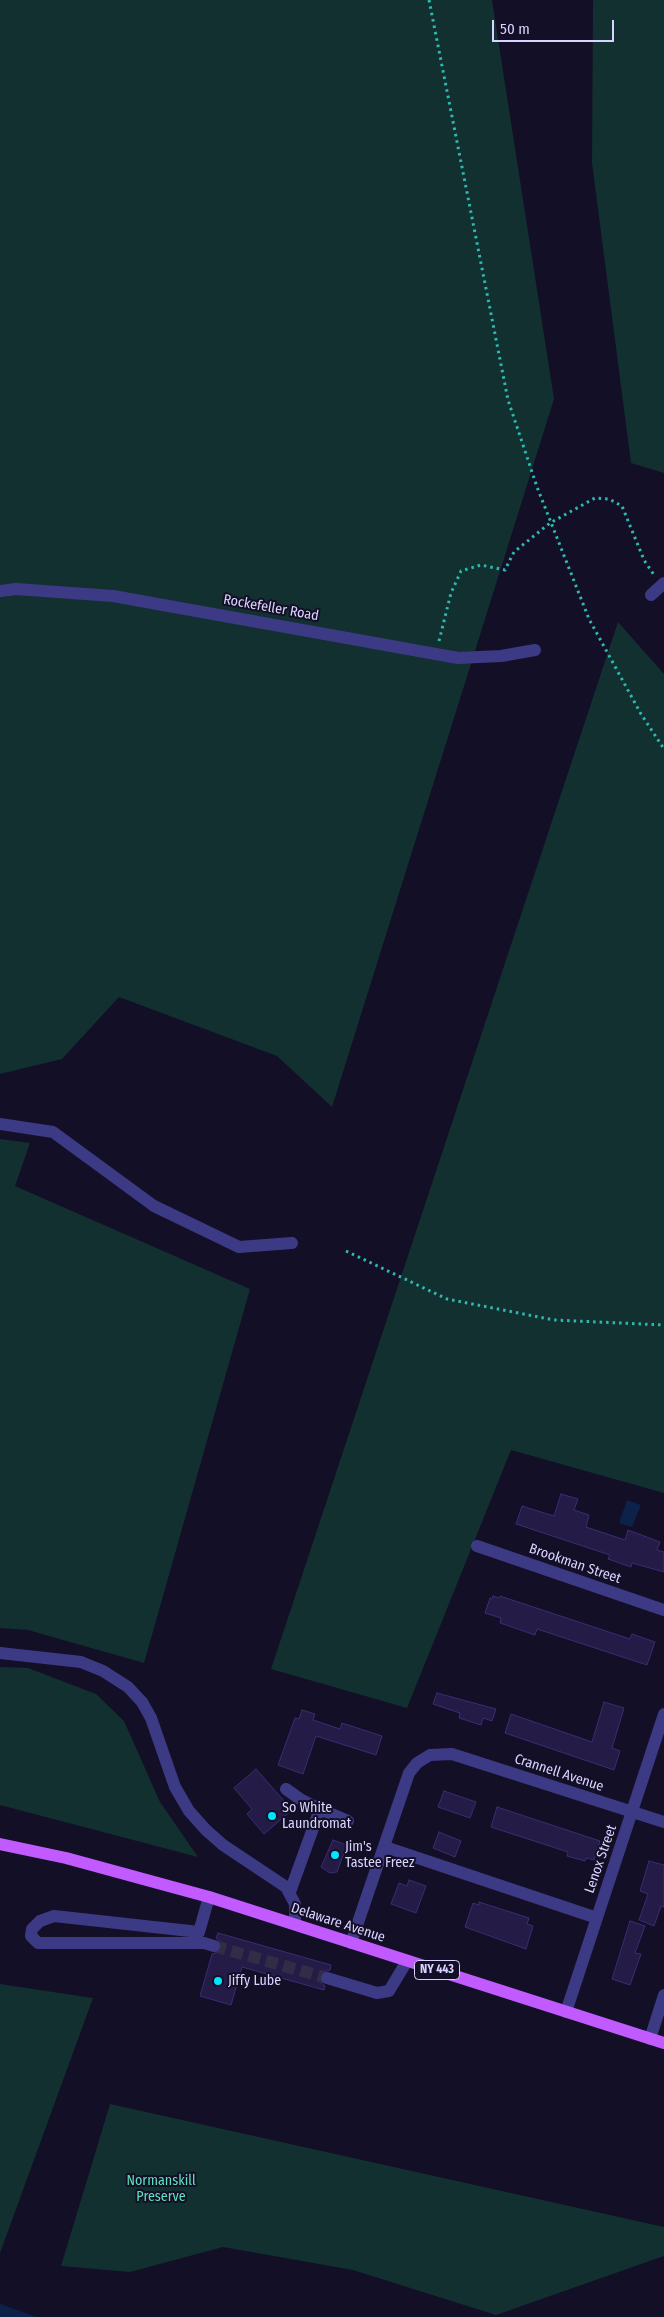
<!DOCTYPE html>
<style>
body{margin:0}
#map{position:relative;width:664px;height:2317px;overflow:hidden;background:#130f26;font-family:"Fira Sans Condensed",sans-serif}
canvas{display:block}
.scale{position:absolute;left:492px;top:20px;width:122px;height:22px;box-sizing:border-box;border:2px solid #d9d4ff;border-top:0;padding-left:6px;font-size:15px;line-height:18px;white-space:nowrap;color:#d9d4ff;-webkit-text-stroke:4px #130f26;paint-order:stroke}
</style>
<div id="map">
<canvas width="664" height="2317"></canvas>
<div class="scale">50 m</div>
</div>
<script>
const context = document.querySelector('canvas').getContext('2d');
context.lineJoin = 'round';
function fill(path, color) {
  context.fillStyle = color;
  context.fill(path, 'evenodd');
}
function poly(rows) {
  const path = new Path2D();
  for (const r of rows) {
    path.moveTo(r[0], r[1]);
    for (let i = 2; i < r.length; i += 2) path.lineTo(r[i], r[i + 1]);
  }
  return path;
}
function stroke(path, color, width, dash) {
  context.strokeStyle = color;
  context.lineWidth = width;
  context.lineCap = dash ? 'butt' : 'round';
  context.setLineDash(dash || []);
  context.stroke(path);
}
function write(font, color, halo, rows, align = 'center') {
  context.font = font + ' "Fira Sans Condensed",sans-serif';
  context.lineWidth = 4;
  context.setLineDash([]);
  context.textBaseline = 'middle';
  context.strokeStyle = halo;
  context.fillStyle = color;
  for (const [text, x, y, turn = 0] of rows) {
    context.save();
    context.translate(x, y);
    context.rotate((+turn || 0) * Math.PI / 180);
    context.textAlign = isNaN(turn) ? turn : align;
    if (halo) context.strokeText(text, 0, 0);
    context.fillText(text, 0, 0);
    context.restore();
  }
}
fill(poly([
 [0,0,492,0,554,399,332,1107,277,1056,119,997,62,1059,0,1074],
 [593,0,664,0,664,473,631,463,592,163],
 [618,622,664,674,664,1493,511,1450,407,1708,271,1669],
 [0,1139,30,1143,15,1186,250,1289,144,1663,28,1630,0,1628],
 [0,1667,28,1668,96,1694,124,1721,160,1802,198,1857,0,1805],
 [0,1984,93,1998,0,2253],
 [110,2104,664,2227,664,2256,496,2315,353,2270,223,2247,130,2272,61,2266]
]), '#12302f');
fill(poly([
 [627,1500,641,1505,632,1527,619,1523],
 [0,2304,37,2317,38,2317,0,2317]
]), '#0c2248');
const building = poly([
 [561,1494,578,1499,574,1510,589,1515,586,1527,625,1540,628,1530,660,1542,657,1550,664,1552,664,1572,632,1563,631,1567,608,1559,610,1555,516,1524,522,1506,554,1516,561,1494],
 [493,1596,499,1598,500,1596,630,1639,632,1634,655,1642,647,1665,537,1629,535,1635,500,1623,501,1618,485,1613,490,1598,492,1599,493,1596],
 [437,1693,496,1709,492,1721,483,1718,481,1725,459,1718,460,1713,433,1704,437,1693],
 [604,1702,624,1708,612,1748,620,1751,614,1770,505,1733,511,1714,592,1742,604,1702],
 [302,1710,315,1714,313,1720,340,1729,342,1723,382,1736,376,1755,316,1736,303,1774,278,1765,295,1718,299,1719,302,1710],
 [256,1769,292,1810,264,1834,247,1814,252,1809,234,1788,256,1769],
 [444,1791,476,1802,470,1818,438,1807,444,1791],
 [497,1807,600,1841,594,1860,586,1858,585,1861,567,1856,568,1852,491,1827,497,1807],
 [439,1832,461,1841,455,1857,433,1848,439,1832],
 [333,1840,347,1845,337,1872,330,1873,321,1867,333,1840],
 [649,1861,664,1865,664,1907,661,1906,654,1926,639,1920,648,1894,640,1891,649,1861],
 [409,1880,426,1886,416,1913,391,1904,399,1883,407,1886,409,1880],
 [479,1902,529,1918,527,1924,533,1926,526,1949,465,1927,473,1903,479,1905,479,1902],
 [630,1921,645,1926,635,1953,641,1954,630,1985,612,1979,630,1921],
 [218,1933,331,1965,330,1970,322,1972,319,1976,321,1983,325,1986,324,1990,242,1967,231,2005,200,1996,212,1954,219,1952,222,1948,220,1941,216,1938,218,1933]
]);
fill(building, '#241b47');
stroke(building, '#3b2d73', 1);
stroke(poly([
 [214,1946,327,1978]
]), '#312d47', 12, [12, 6]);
stroke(poly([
 [429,0,508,400,537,487,589,619,641,714,664,749],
 [439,641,451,593,461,571,481,565,505,570,514,552,550,523,595,498,609,499,622,506,644,560,654,575],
 [346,1251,447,1299,554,1320,664,1325]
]), '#2fb8b0', 3, [2.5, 4]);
stroke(poly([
 [0,591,16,589,113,596,458,658,501,656,535,650],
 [651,595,664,583],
 [0,1124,53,1132,154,1206,239,1247,292,1243],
 [477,1546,664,1610],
 [0,1653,81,1662,103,1671,128,1687,142,1702,151,1718,175,1787,189,1811,206,1830,223,1845,286,1887,295,1904,295,1924],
 [286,1789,300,1799,320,1809,290,1892],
 [320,1809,348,1821],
 [385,1847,597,1918],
 [209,1897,199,1932,54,1916,40,1921,32,1929,31,1936,38,1943,204,1943,214,1946],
 [351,1943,409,1773,417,1763,430,1755,452,1754,664,1822],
 [327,1978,377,1993,389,1991,407,1961],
 [566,2012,664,1714],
 [650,2039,664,1995]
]), '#3d3a85', 12);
stroke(poly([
 [0,1844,66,1858,209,1897,664,2043]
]), '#c25bff', 12);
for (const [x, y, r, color] of [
 [272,1816,5,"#00e5ff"],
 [335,1855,5,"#00e5ff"],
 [218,1981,5,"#00e5ff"]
]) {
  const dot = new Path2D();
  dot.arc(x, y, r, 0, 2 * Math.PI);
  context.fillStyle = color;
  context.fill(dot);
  stroke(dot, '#130f26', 2);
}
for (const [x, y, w] of [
 [437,1970,45]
]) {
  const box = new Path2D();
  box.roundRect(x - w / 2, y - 9.5, w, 19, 4);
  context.fillStyle = '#130f26';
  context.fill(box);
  stroke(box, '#d9d4ff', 1);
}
write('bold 12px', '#d9d4ff', null, [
 ["NY 443",437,1970]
]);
write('14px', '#d9d4ff', '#130f26', [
 ["Rockefeller Road",271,608,10],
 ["Brookman Street",575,1564,19],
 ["Crannell Avenue",559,1773,18],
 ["Lenox Street",601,1859,-71],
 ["Delaware Avenue",338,1923,18]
]);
write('14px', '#d9d4ff', '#130f26', [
 ["So White",282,1808],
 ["Laundromat",282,1824],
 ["Jim's",345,1847],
 ["Tastee Freez",345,1863],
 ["Jiffy Lube",228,1981]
], 'left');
write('14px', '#5fe0c0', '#130f26', [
 ["Normanskill",161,2181],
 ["Preserve",161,2197]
]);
</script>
